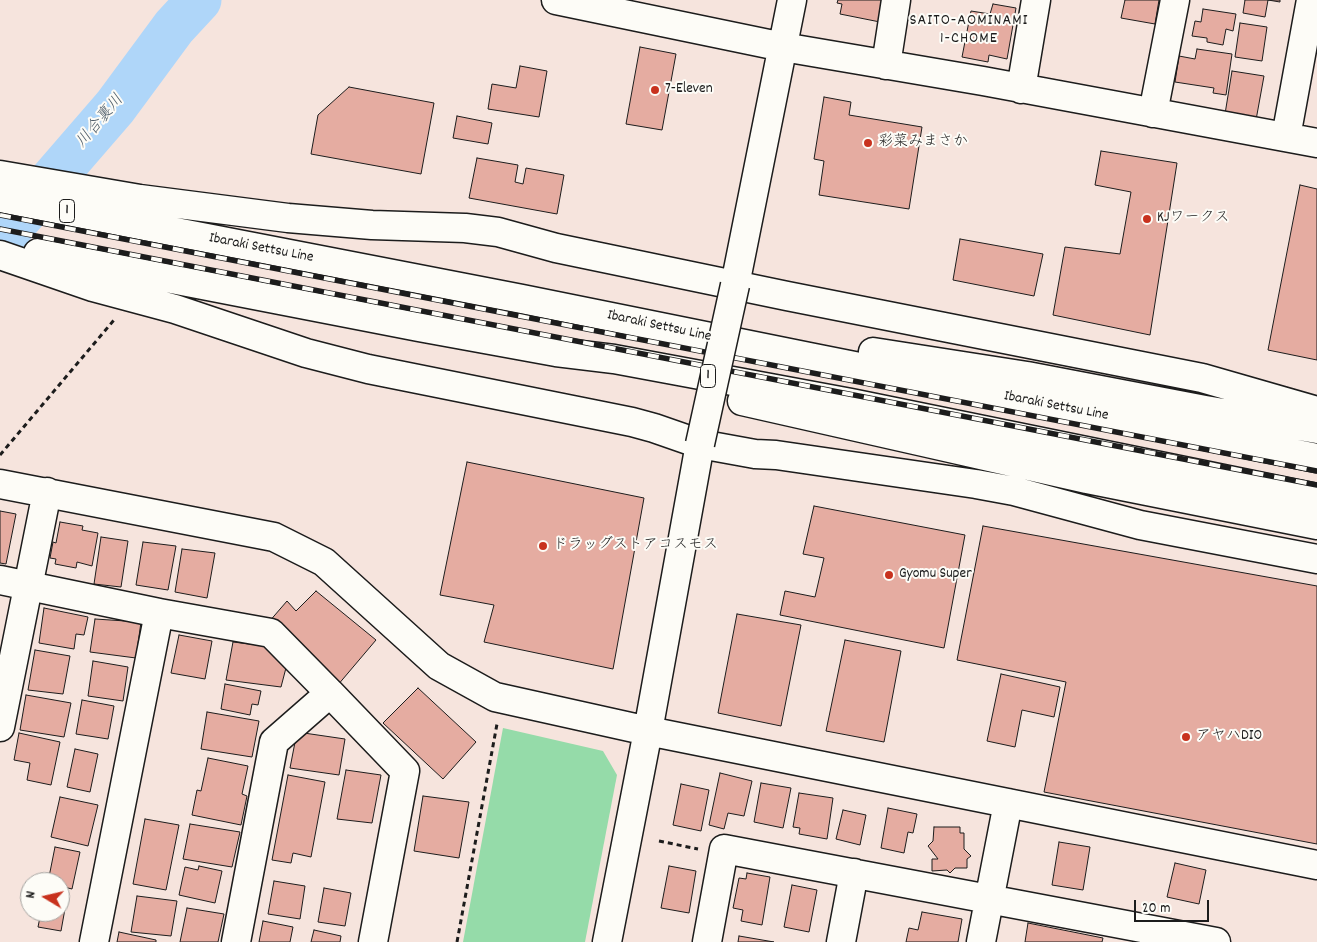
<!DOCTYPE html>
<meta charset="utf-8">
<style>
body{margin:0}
#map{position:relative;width:1317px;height:942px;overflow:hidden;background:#f6e4dd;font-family:Dekko,sans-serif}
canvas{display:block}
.north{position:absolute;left:20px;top:872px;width:50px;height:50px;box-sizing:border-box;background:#fdfcf7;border:1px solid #a3a29f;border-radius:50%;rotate:279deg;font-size:14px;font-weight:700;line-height:20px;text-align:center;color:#1c1c1c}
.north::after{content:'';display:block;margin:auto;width:18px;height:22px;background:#c8321e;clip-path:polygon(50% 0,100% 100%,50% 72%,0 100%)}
.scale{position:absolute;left:1134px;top:900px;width:75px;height:22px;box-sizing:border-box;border:2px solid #1c1c1c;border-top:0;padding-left:6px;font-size:15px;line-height:18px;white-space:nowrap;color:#1c1c1c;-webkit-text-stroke:4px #fdfcf7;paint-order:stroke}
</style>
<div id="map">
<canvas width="1317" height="942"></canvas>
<div class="north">N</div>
<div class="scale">20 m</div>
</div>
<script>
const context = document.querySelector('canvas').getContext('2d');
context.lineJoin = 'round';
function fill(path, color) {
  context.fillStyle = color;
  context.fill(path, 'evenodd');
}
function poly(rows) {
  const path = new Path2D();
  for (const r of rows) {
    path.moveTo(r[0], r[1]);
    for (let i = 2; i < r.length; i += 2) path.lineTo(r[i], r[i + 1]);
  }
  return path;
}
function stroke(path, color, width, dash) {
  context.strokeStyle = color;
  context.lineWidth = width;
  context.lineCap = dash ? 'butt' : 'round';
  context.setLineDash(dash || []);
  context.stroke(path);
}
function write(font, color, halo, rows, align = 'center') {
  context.font = font + ' Dekko,"Klee One",sans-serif';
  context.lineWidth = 4;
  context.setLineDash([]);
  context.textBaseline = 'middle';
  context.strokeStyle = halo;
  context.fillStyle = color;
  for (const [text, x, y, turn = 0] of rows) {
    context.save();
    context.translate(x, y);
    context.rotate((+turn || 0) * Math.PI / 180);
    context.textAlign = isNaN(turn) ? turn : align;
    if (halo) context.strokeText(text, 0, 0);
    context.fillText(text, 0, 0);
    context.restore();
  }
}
fill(poly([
 [503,728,603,751,617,775,585,942,463,942]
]), '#95dba9');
stroke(poly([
 [0,240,115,107,174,27,199,0]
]), '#afd6f9', 45);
const building = poly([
 [838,0,884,0,880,22,840,14,842,4,837,3,838,0],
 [1125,0,1159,0,1155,24,1121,18,1125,0],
 [1245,0,1280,0,1280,2,1268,0,1265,17,1243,13,1245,0],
 [993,4,1016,8,1007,59,989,55,988,62,962,57,971,11,990,14,993,4],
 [1203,9,1236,14,1233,31,1226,29,1223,45,1207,42,1207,38,1192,36,1195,21,1201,22,1203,9],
 [1240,23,1267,27,1262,61,1235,57,1240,23],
 [640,47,676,54,662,130,626,124,640,47],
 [1197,49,1232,54,1226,95,1213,93,1214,88,1175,82,1179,56,1195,59,1197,49],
 [520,66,547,71,539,117,488,109,492,84,516,88,520,66],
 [1232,71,1264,76,1256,120,1225,114,1232,71],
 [349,87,434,103,421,174,311,154,318,115,349,87],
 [824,97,851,102,849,115,922,127,909,209,819,195,824,161,814,159,824,97],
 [457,116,492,123,488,144,453,138,457,116],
 [1101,151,1177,163,1150,335,1053,315,1065,247,1120,254,1131,192,1095,185,1101,151],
 [477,158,518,165,515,182,523,184,526,168,564,175,557,214,469,198,477,158],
 [1300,185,1317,189,1317,360,1268,350,1300,185],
 [960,239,1043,254,1034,296,953,280,960,239],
 [467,462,644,498,613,669,484,642,494,605,440,595,467,462],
 [814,506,965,535,944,648,780,615,785,591,815,597,824,558,803,554,814,506],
 [0,511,16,514,6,564,0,563,0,511],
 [60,522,83,526,82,530,98,533,92,566,77,562,76,568,55,564,56,559,50,558,53,542,56,543,60,522],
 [983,526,1317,586,1317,844,1044,792,1066,682,957,660,983,526],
 [101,537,128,541,121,587,94,584,101,537],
 [143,542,176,546,168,590,136,585,143,542],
 [182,549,215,553,207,598,175,592,182,549],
 [316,591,376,640,337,686,268,623,287,601,296,611,316,591],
 [44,608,88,617,84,635,76,634,74,649,39,643,44,608],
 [737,614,801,625,781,726,718,713,737,614],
 [95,619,141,622,136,658,90,652,95,619],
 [179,635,212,641,205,679,171,673,179,635],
 [845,640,901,651,884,742,826,731,845,640],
 [233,642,266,646,287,664,281,687,226,680,233,642],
 [35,650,70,656,63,694,28,690,35,650],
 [93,661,128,667,123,701,88,696,93,661],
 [1001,674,1060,687,1054,717,1022,710,1015,747,987,741,1001,674],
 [225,684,261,691,258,705,252,704,250,715,221,709,225,684],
 [418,688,476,742,443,779,383,723,418,688],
 [26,695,71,703,64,737,20,730,26,695],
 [82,700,114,706,108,739,76,734,82,700],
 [207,712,259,721,252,757,201,749,207,712],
 [297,732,345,739,339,775,290,768,297,732],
 [19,733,60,742,51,785,27,780,30,763,14,760,19,733],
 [75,749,98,754,90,792,67,787,75,749],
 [208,758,248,766,242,794,247,796,241,825,192,815,197,790,201,791,208,758],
 [346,770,381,775,372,823,337,819,346,770],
 [720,773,752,781,744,816,728,813,724,829,709,825,720,773],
 [288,775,325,782,311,857,293,853,291,863,272,860,288,775],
 [761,783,791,788,783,828,754,822,761,783],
 [681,784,709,790,701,831,673,825,681,784],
 [799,793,833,798,827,839,799,834,800,828,793,827,799,793],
 [423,796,469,802,459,858,414,851,423,796],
 [60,797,98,805,88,846,51,837,60,797],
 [888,808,917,814,913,833,908,832,904,853,881,848,888,808],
 [843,810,866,815,860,845,836,839,843,810],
 [145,819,179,825,166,890,133,884,145,819],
 [190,824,240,832,232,867,183,859,190,824],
 [934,827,960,827,960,833,964,833,964,849,971,856,967,859,967,868,955,868,950,873,947,870,932,871,932,859,938,859,928,846,933,841,934,827],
 [1059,842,1090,847,1083,890,1052,885,1059,842],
 [55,847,80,852,72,889,60,886,60,882,48,882,55,847],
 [1175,863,1206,870,1199,904,1167,897,1175,863],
 [199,866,222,871,215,903,179,895,185,867,198,870,199,866],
 [669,866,696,871,689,913,661,908,669,866],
 [747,873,770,877,762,925,741,921,743,910,733,908,739,878,746,879,747,873],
 [274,881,305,886,300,919,268,914,274,881],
 [792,885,817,890,809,932,784,927,792,885],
 [324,888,351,893,345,926,318,922,324,888],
 [60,891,68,892,61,931,38,927,41,912,60,912,60,891],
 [137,896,177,901,171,936,131,932,137,896],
 [187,908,224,914,218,942,180,942,187,908],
 [922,912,962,919,958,942,906,942,909,928,918,930,922,912],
 [263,921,293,927,290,942,259,942,263,921],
 [1028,923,1103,938,1102,942,1025,942,1028,923],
 [314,930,341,936,340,942,311,942,314,930],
 [119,932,156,940,156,942,117,942,119,932],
 [739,936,774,942,738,942,739,936]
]);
fill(building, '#e5aca1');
stroke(building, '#1c1c1c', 1);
const minor = poly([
 [556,0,783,47,983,81,1317,143],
 [886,65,896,0],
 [1021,89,1036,0],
 [1153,113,1175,0],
 [1286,137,1311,0],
 [735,285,792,0],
 [0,484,274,537,324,562,439,666,495,697,648,731,1317,865],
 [0,580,159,613,94,942],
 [159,613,271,633,330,693],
 [0,727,47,492],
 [236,942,274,742,330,693,405,771,373,942],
 [607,942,648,731,700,444],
 [707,942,724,849,1216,942],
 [841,942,854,873],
 [981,942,1008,803]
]);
const major = poly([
 [0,175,140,199,288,218,372,225,465,228,498,232,556,248,787,296,1202,378,1317,411],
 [0,198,522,299,814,358,1317,458],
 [38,253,419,327,556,352,614,359,851,403,1317,498],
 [0,255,93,287,175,309,306,353,368,369,632,422,654,428,700,444,755,454,776,455,976,484,1014,491,1140,525,1317,559],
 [873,352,1027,376,1205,410,1317,429],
 [742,401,1087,479,1317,525]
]);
stroke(minor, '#1c1c1c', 31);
stroke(major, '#1c1c1c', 31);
stroke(poly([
 [0,455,114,320],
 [659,841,698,849],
 [457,942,497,724]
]), '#1c1c1c', 3, [5, 4]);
stroke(minor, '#fdfcf7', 28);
stroke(major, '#fdfcf7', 28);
const rail = poly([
 [0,215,1317,471],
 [0,229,1317,485]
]);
stroke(rail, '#1c1c1c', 5.5);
stroke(rail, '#fdfcf7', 4, [11]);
const minorBridge = poly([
 [700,444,735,285]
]);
stroke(minorBridge, '#1c1c1c', 31, []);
stroke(minorBridge, '#fdfcf7', 28);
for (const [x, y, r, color] of [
 [655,90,5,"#c8321e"],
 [868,143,5,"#c8321e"],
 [1147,219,5,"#c8321e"],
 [543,546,5,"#c8321e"],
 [889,575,5,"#c8321e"],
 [1186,737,5,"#c8321e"]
]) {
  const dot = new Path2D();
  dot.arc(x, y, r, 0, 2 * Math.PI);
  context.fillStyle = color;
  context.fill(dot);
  stroke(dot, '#fdfcf7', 2);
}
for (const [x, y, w] of [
 [67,211,15],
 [708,376,15]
]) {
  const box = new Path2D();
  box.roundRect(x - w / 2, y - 11.5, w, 23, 4);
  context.fillStyle = '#fdfcf7';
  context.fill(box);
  stroke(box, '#1c1c1c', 1);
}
write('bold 14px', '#1c1c1c', null, [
 ["1",67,211],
 ["1",708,376]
]);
write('15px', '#1c1c1c', '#fdfcf7', [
 ["7-Eleven",665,90],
 ["彩菜みまさか",878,143],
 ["KJワークス",1157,219],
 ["ドラッグストアコスモス",553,546],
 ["Gyomu Super",899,575],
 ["アヤハDIO",1196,737]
], 'left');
write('15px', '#1c1c1c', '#fdfcf7', [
 ["Ibaraki Settsu Line",261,249,11],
 ["Ibaraki Settsu Line",659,327,12],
 ["Ibaraki Settsu Line",1056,407,11]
]);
context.letterSpacing = '1px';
write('16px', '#1c1c1c', '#fdfcf7', [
 ["SAITO-AOMINAMI",969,22],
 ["1-CHOME",969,40]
]);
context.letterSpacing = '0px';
write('italic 16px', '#4f5d69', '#fdfcf7', [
 ["川合裏川",101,122,-50]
]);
</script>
